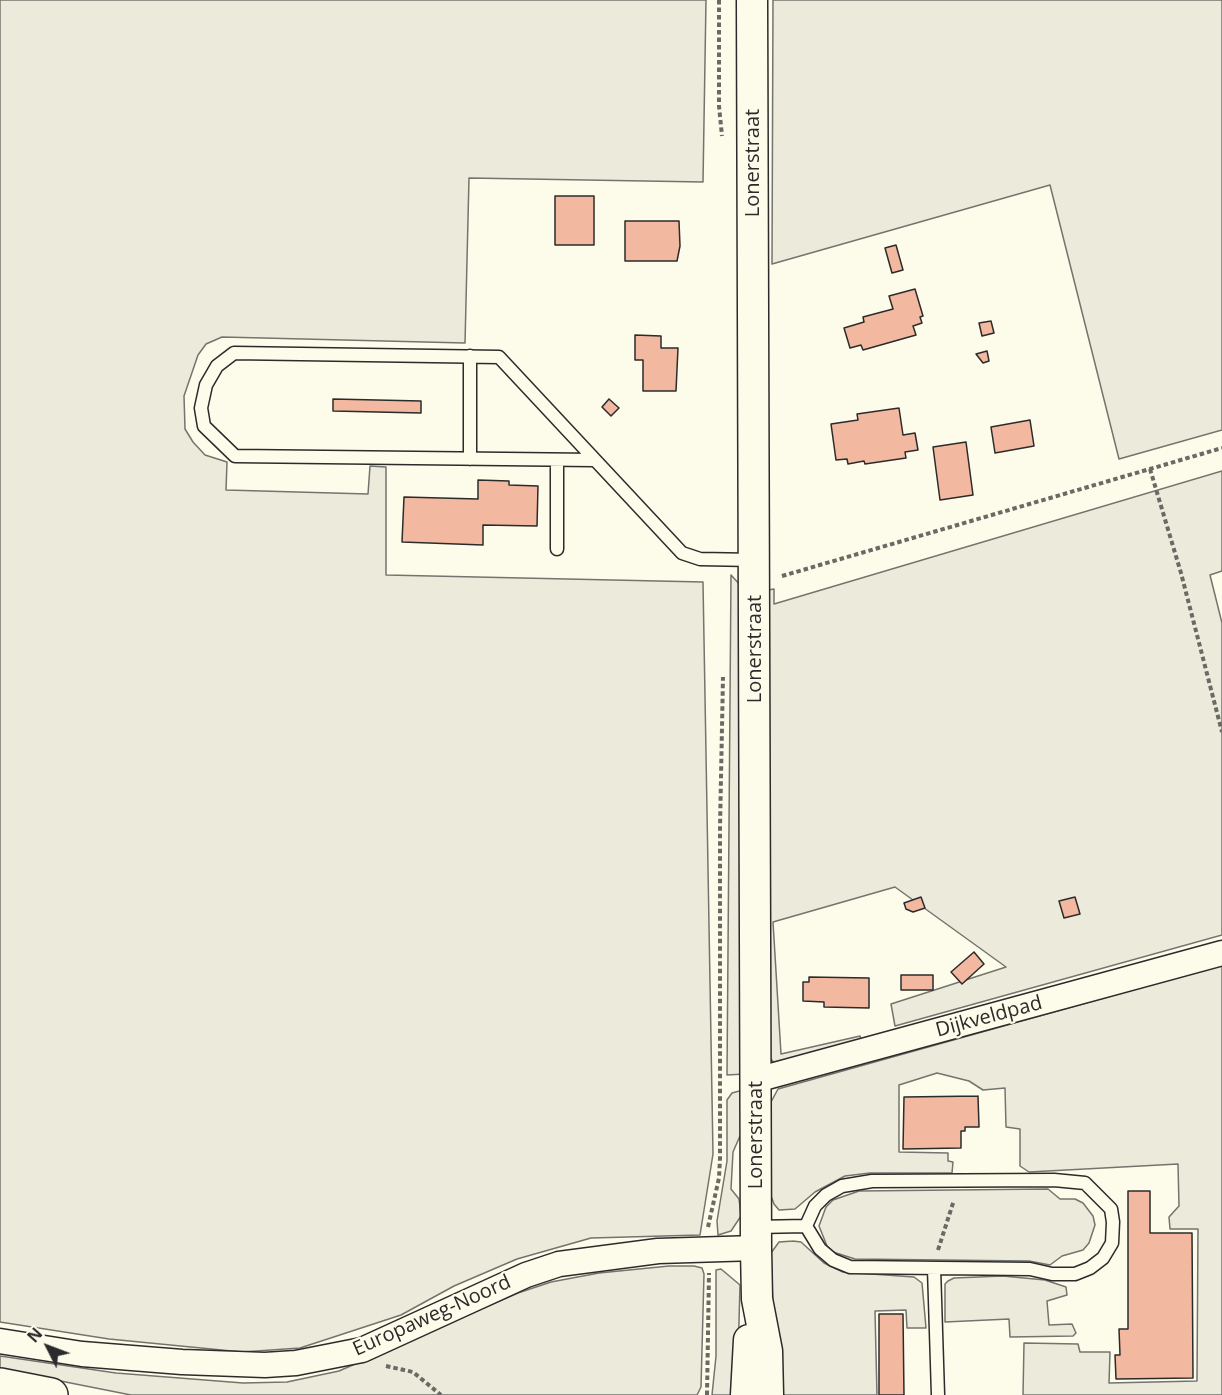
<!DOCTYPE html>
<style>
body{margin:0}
#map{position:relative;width:1222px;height:1395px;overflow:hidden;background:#fdfbea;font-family:"Open Sans",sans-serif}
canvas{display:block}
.north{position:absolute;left:18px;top:1317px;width:60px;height:60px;-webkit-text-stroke:4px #fdfbea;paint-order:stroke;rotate:312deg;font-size:16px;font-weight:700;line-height:24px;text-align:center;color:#2b2b2b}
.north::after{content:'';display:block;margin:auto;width:21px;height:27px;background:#2b2b2b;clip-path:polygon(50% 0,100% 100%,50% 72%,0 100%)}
</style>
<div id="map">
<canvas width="1222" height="1395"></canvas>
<div class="north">N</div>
</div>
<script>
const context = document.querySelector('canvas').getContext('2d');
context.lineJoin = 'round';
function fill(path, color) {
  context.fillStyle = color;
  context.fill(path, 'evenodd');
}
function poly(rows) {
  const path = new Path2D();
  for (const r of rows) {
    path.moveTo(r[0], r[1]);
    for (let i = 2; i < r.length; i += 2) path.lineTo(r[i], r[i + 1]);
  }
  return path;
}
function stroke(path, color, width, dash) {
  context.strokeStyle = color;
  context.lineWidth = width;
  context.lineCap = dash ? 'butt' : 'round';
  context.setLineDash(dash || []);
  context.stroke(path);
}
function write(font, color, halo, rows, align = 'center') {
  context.font = font + ' "Open Sans",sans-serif';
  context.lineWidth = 4.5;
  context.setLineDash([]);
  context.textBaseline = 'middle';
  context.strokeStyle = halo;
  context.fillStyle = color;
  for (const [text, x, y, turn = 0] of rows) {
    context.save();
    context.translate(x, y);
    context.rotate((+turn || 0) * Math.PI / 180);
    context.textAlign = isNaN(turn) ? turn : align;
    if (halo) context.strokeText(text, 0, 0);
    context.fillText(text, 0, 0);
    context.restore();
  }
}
const green = poly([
 [0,0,706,0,703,182,469,178,465,343,222,337,206,344,198,355,184,396,185,429,193,442,205,455,227,462,226,490,368,494,370,466,386,467,386,575,703,582,713,1154,700,1235,591,1238,517,1259,454,1286,401,1315,300,1348,242,1352,109,1339,0,1322,0,0],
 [773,0,1222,0,1222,430,1119,459,1050,185,772,264,773,0],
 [1222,471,1222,571,1210,575,1222,623,1222,935,895,1026,891,1004,1006,967,895,887,773,922,781,1054,860,1036,863,1048,776,1065,770,1058,762,591,774,589,774,604,1222,471],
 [731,575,742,587,744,1074,727,1075,731,575],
 [1222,965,1222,1395,1023,1395,1024,1343,1078,1344,1080,1352,1110,1352,1109,1383,1197,1381,1198,1229,1170,1229,1169,1217,1179,1206,1178,1164,1029,1172,1020,1166,1020,1129,1006,1127,1005,1088,983,1090,969,1081,937,1073,899,1085,899,1152,948,1153,948,1161,953,1162,952,1173,870,1173,845,1176,815,1192,795,1209,779,1210,774,1204,771,1196,771,1102,778,1089,1222,965],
 [743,1090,743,1129,733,1152,731,1189,739,1199,741,1216,731,1231,718,1235,717,1221,727,1161,727,1100,732,1093,743,1090],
 [1048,1189,1060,1199,1075,1199,1083,1203,1093,1216,1095,1225,1089,1243,1083,1250,1062,1256,1050,1265,1029,1261,855,1259,833,1252,827,1246,819,1226,826,1207,833,1200,859,1191,1048,1189],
 [793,1241,801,1242,824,1263,843,1272,914,1277,922,1283,926,1328,907,1328,906,1310,875,1311,877,1395,776,1395,771,1253,779,1242,793,1241],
 [669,1266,694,1266,702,1268,704,1274,701,1387,697,1395,131,1395,0,1369,0,1356,116,1373,243,1383,287,1382,339,1371,518,1293,551,1282,599,1273,669,1266],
 [721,1269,740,1285,737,1395,712,1395,716,1356,716,1270,721,1269],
 [1003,1276,1045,1280,1066,1287,1067,1295,1047,1301,1049,1325,1072,1324,1076,1333,1073,1336,1010,1337,1009,1319,945,1322,945,1284,948,1281,954,1278,1003,1276]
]);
fill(green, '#ecebdb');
stroke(green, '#74746e', 1.5);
const building = poly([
 [555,196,594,196,594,245,555,245,555,196],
 [625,221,679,221,680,246,677,261,625,261,625,221],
 [896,245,903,270,892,273,885,248,896,245],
 [915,289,923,316,920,317,922,323,913,326,916,335,863,350,861,345,850,348,844,328,864,322,863,317,893,309,889,296,915,289],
 [991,321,994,333,982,336,979,323,991,321],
 [635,335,661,336,661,348,678,348,676,391,643,391,643,360,635,360,635,335],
 [987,351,989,361,983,363,976,354,987,351],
 [333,399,421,401,421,413,333,411,333,399],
 [609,399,619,408,611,416,602,407,609,399],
 [899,408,903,435,915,433,918,450,905,452,906,458,865,464,864,461,848,464,847,459,836,460,831,424,858,420,857,414,899,408],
 [1030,420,1034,446,995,453,991,427,1030,420],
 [966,442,973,495,940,500,933,447,966,442],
 [478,480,509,481,509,485,538,486,537,526,483,525,483,545,402,542,404,497,478,499,478,480],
 [921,897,925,908,913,912,906,909,904,903,921,897],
 [1075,897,1080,914,1064,918,1059,901,1075,897],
 [974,952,984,964,962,984,951,972,974,952],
 [901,975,933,975,933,990,901,990,901,975],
 [809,977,869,978,869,1008,824,1007,824,1002,803,1001,803,982,809,982,809,977],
 [978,1096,979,1127,965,1127,965,1131,961,1131,961,1148,903,1149,904,1097,978,1096],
 [1128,1191,1150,1191,1150,1233,1192,1233,1193,1378,1116,1379,1115,1355,1120,1355,1119,1329,1128,1329,1128,1191],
 [879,1314,903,1314,904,1395,879,1395,879,1314]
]);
fill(building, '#f2b8a0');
stroke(building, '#2b2b2b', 1.5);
const service = poly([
 [470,356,470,459],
 [594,460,235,456,204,426,201,408,206,385,217,366,234,353,499,357,682,553,700,559,754,560],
 [557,549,557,460],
 [756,1227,806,1226,815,1206,826,1195,842,1186,872,1181,1054,1180,1085,1183,1111,1209,1113,1222,1112,1243,1103,1258,1090,1268,1075,1274,1052,1274,1030,1269,850,1267,833,1260,820,1249,806,1226],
 [934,1268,938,1395]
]);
const minor = poly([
 [756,1080,1222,953],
 [0,1341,82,1354,182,1362,265,1365,296,1363,362,1350,526,1275,559,1264,658,1251,756,1248]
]);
const tertiary = poly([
 [752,0,756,1248,757,1299,767,1351,768,1395],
 [746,1395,749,1340]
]);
const secondary = poly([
 [0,1385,51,1395]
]);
stroke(service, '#2b2b2b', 15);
stroke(minor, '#2b2b2b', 27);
stroke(tertiary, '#2b2b2b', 33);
stroke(secondary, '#2b2b2b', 36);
stroke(poly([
 [719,0,719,106,722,136],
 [1150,469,1181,573,1222,732],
 [782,576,1222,448],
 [708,1227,719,1178,720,1158,720,828,723,677],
 [938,1250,954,1200],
 [386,1366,413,1372,441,1395],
 [707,1395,709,1273]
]), '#6a6964', 4, [4.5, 3]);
stroke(service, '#fdfbea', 12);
stroke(minor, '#fdfbea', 24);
stroke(tertiary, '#fdfbea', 30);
stroke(secondary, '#fdfbea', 33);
write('20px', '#2b2b2b', '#fdfbea', [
 ["Lonerstraat",753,163,-90],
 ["Lonerstraat",755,649,-90],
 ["Dijkveldpad",989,1017,-15],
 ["Lonerstraat",756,1135,-90],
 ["Europaweg-Noord",432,1316,-24]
]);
</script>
